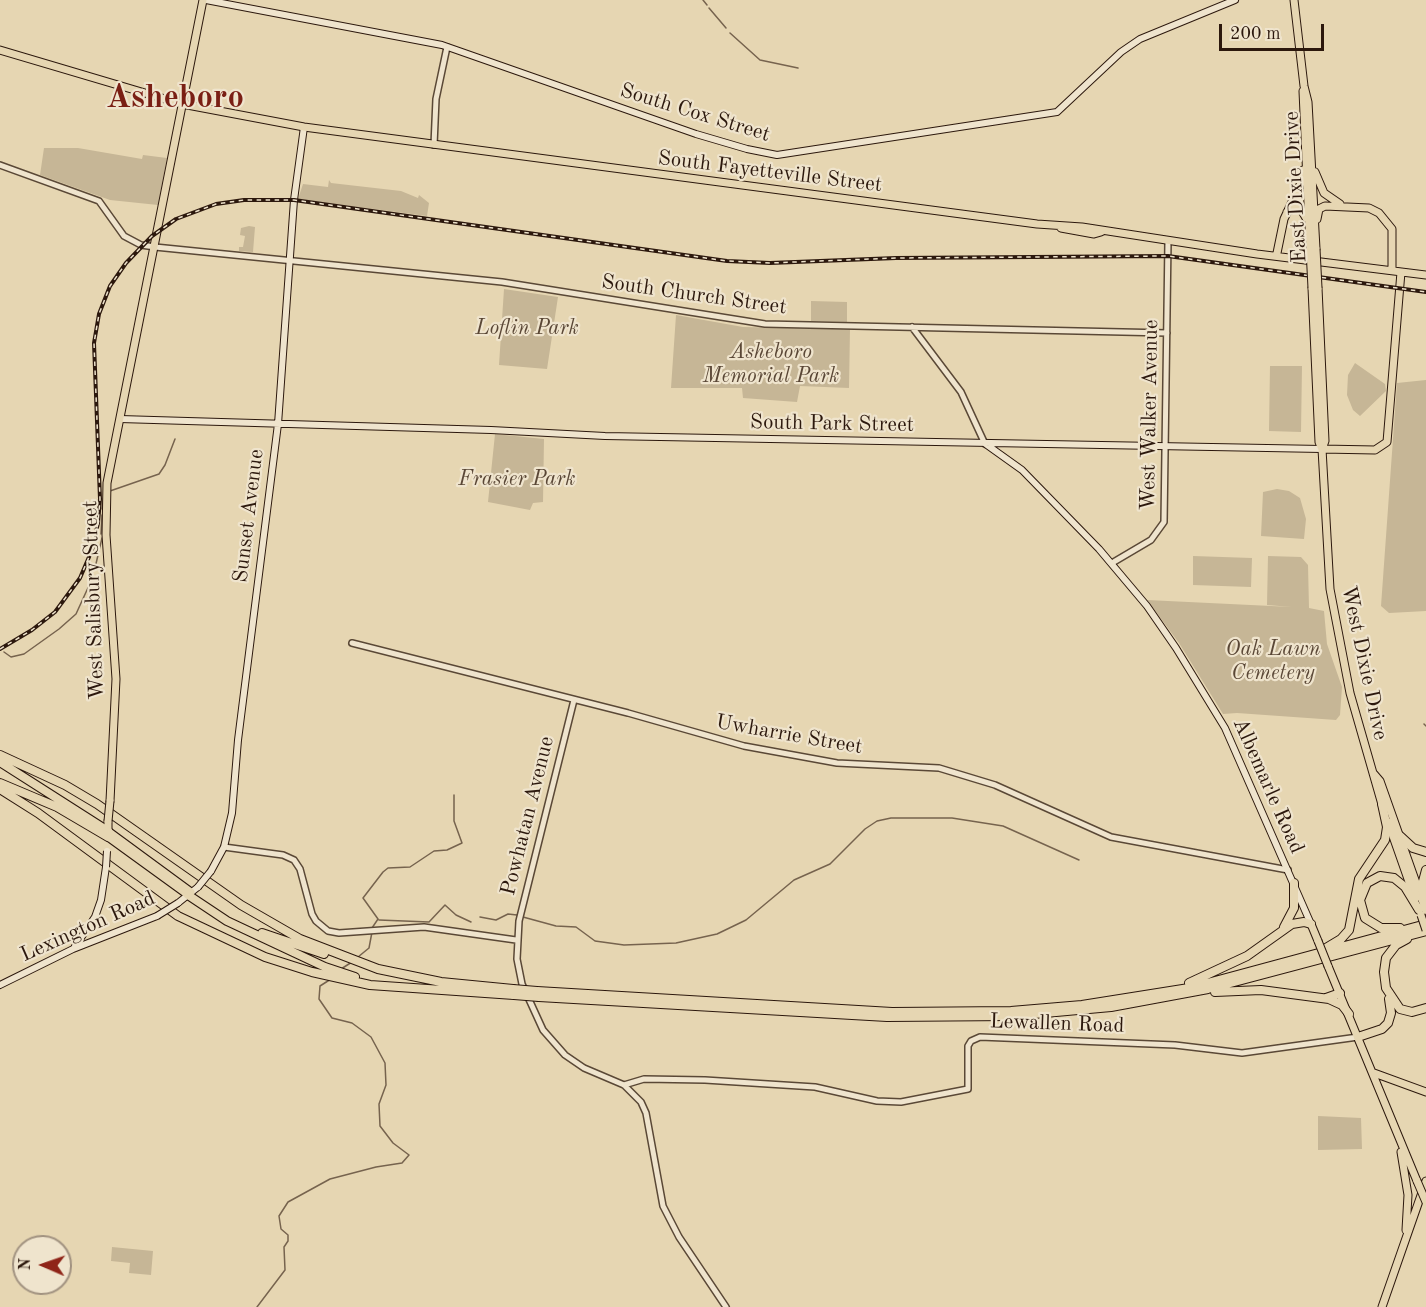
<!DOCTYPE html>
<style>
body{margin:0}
#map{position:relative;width:1426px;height:1307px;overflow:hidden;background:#e6d6b2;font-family:"Old Standard TT",serif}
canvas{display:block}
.north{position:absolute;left:12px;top:1235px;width:60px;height:60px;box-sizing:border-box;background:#efe4cd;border:2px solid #a19280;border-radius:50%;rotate:272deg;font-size:16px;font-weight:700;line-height:24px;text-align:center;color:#2c180d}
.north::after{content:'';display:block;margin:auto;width:21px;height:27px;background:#8f2418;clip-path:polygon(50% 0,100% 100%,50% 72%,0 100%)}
.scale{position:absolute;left:1219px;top:24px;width:105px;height:27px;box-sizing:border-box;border:3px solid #2c180d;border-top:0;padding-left:8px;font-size:18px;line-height:21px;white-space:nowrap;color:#2c180d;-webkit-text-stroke:4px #efe4cd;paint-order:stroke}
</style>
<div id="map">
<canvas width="1426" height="1307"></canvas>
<div class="north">N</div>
<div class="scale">200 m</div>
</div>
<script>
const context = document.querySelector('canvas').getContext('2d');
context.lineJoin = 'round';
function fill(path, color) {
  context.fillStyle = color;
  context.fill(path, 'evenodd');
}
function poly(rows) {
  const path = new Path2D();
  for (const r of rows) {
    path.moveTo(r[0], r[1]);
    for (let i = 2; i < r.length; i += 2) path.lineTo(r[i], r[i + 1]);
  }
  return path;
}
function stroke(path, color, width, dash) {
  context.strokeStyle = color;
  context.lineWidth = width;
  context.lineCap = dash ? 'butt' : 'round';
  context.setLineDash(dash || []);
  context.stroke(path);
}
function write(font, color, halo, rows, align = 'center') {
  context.font = font + ' "Old Standard TT",serif';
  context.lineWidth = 4.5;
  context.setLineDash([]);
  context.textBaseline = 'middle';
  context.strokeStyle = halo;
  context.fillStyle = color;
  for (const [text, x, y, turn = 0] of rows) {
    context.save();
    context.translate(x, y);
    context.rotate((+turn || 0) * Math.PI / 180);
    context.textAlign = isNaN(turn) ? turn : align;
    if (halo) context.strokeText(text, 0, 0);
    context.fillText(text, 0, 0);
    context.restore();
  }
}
fill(poly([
 [44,148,78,148,142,159,143,155,167,158,158,205,110,200,40,175],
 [329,180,331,183,401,191,418,198,419,195,429,203,427,216,298,199,303,184,328,187],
 [249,226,255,227,253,252,239,251,239,247,243,247,245,236,240,235,241,228],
 [504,289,558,297,547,369,499,365],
 [811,301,847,302,847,322,811,321],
 [676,315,743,327,850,329,849,388,800,386,797,402,743,398,742,388,671,388],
 [1355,363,1385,384,1386,391,1360,416,1353,410,1347,395,1348,375],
 [1270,366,1302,366,1301,432,1269,431],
 [1426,380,1426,611,1389,613,1381,606,1397,383],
 [495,434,544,439,543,502,533,503,530,510,488,502],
 [1277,489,1289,491,1300,498,1306,519,1304,539,1261,536,1263,492],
 [1193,556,1252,558,1251,587,1193,585],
 [1268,556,1301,557,1308,565,1309,608,1324,611,1327,644,1342,687,1340,715,1336,720,1237,713,1223,714,1179,643,1147,600,1292,607,1267,605],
 [1318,1116,1361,1118,1362,1149,1318,1150],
 [112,1247,153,1251,151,1275,129,1273,130,1263,111,1261]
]), '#c6b696');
stroke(poly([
 [703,0,707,5],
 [709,8,726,28],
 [730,33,760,60,798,68],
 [110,491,159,474,165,465,175,439],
 [102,509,104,495],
 [101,534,102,515],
 [95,568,102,538],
 [4,652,11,657,24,654,59,629,76,614,92,579],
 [1424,724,1426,726],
 [480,917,496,920,508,914,517,915],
 [523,917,556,926,576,927,595,941,624,945,676,943,717,934,746,920,794,880,830,864,865,829,877,821,891,818,952,818,1003,826,1079,860],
 [379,920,429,922,445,905,456,915,471,922],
 [372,928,378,919,363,898,383,872,388,868,410,867,434,851,447,850,462,843,454,821,454,795],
 [358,957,369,948,372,932],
 [341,969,352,962],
 [257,1307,285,1270,284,1247,288,1241,288,1235,281,1229,279,1216,288,1202,330,1179,376,1167,402,1163,409,1155,393,1143,380,1126,379,1104,386,1085,385,1063,371,1037,352,1023,332,1018,319,999,320,986,331,979]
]), '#76634e', 1.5);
const tertiary = poly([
 [434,145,436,99,447,47],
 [0,165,99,201,124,236,141,245,155,247,502,282,765,324,1167,333],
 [912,327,961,392,985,444],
 [1112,563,1151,540,1164,522,1168,241],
 [352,643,628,713,744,746,837,763,939,768,995,785,1111,837,1288,870],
 [574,700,519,921,517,959,522,984,543,1030,565,1055,584,1068,624,1085,641,1102,646,1113,663,1206,679,1237,726,1307],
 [224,847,283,855,294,860,300,869,312,914,316,921,328,931,339,933,424,927,516,940],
 [624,1085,644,1079,705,1080,815,1087,877,1101,901,1102,968,1089,968,1046,971,1041,980,1037,1175,1045,1242,1053,1358,1037]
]);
const secondary = poly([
 [206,0,442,45,696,134,747,149,777,155,1057,112,1121,52,1140,39,1235,0],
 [120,419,491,430,605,436,1322,449],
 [987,445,1022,470,1099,549,1147,606,1176,648,1225,728,1311,924],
 [211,871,224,847,232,813,238,740,278,424,294,200,304,127],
 [178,903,198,887],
 [74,948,95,917,101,900,106,867],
 [0,985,73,949,157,916]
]);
const primary = poly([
 [1294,0,1304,86,1308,102,1316,249],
 [0,50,182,104,304,127,1037,224,1082,227,1257,254,1426,275],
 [1303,91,1310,249],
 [1315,172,1324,193,1340,204],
 [1287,212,1299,206,1306,218],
 [1317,219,1319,209,1325,206,1369,208,1379,213,1392,229,1392,268],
 [1061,228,1094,234,1101,232],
 [1277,253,1284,219,1300,185,1303,170],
 [1312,288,1319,442,1322,449],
 [1318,288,1325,441,1322,449,1330,589,1350,693,1383,808],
 [1322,449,1375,450,1387,442,1401,272],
 [1374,774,1380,781,1426,911],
 [110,801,116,679,106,535,107,483,203,0],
 [108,821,108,837,188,895],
 [1388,822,1415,899],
 [108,831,191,892],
 [1311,924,1318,941],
 [1328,966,1417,1181],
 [1374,1073,1426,1092],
 [1401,1152,1408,1195,1406,1230],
 [1382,1307,1426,1181]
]);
const motorway = poly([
 [0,755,65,785,97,804,241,905,300,939,378,969,441,982,513,989],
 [0,762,108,831],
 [0,783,57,807,108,837],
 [0,789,38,813,178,916,265,957,312,972,370,985,514,995],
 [1400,836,1413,848,1426,852],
 [188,895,227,921,325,967,355,977],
 [1425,907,1422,885,1426,870],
 [1284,927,1294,908,1294,883],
 [1400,928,1381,928,1365,918,1360,900,1367,883,1380,876,1394,878,1405,887,1419,910],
 [262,933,324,954],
 [1407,939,1396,945,1386,958,1384,972,1386,988,1400,1009,1412,1012,1426,1008],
 [1326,948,1341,939,1349,930,1359,879,1385,840,1387,827,1382,804],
 [1189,983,1247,956,1292,924,1304,922,1311,924],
 [537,991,892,1012,1011,1011,1082,1005,1189,988,1426,924],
 [1215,992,1261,990,1329,999,1342,1005,1349,1014],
 [539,997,887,1017,1012,1016,1111,1007,1208,989,1426,931],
 [1326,998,1340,993],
 [1358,1037,1382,1029,1388,1023,1391,1013,1389,999]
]);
stroke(tertiary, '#5a4836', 8);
stroke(secondary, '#2c180d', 8);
stroke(primary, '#2c180d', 9);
stroke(motorway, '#2c180d', 10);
stroke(tertiary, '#efe4cd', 5);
stroke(secondary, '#efe4cd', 6);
stroke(primary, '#e6d6b2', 7);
stroke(motorway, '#e6d6b2', 8);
const rail = poly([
 [0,649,32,630,55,612,80,578,92,550,98,523,100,499,94,343,99,314,110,286,126,263,152,236,176,219,216,204,244,200,294,200,727,261,770,263,896,258,1168,256,1426,292]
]);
stroke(rail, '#2c180d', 4);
stroke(rail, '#efe4cd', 1.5, [4.5]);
const secondaryBridge = poly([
 [106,867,107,851],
 [198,887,211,871],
 [157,916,178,903]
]);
const primaryBridge = poly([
 [1310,249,1312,288],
 [1316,249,1318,288],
 [108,821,110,801],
 [1421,915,1426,930],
 [1318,941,1328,966],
 [1417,1181,1426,1202]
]);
const motorwayBridge = poly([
 [513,989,537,991],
 [514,995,539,997]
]);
stroke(secondaryBridge, '#2c180d', 8, []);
stroke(primaryBridge, '#2c180d', 9, []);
stroke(motorwayBridge, '#2c180d', 10, []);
stroke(secondaryBridge, '#efe4cd', 6);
stroke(primaryBridge, '#e6d6b2', 7);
stroke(motorwayBridge, '#e6d6b2', 8);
write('21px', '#2c180d', '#efe4cd', [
 ["South Cox Street",695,113,17],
 ["South Fayetteville Street",770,172,7],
 ["East Dixie Drive",1296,187,-93],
 ["South Church Street",694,295,8],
 ["West Walker Avenue",1150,415,-89],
 ["South Park Street",832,424,1],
 ["Sunset Avenue",249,516,-83],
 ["West Salisbury Street",94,600,-92],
 ["West Dixie Drive",1364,663,78],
 ["Uwharrie Street",789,735,10],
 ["Albemarle Road",1268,786,66],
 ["Powhatan Avenue",528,816,-76],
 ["Lexington Road",88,927,-24],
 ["Lewallen Road",1057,1024,2]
]);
write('italic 21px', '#5a4736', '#efe4cd', [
 ["Loflin Park",527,328],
 ["Asheboro",771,352],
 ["Memorial Park",771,376],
 ["Frasier Park",517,479],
 ["Oak Lawn",1273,649],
 ["Cemetery",1273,673]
]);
write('bold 33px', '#7a1f14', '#efe4cd', [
 ["Asheboro",175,98]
]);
</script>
